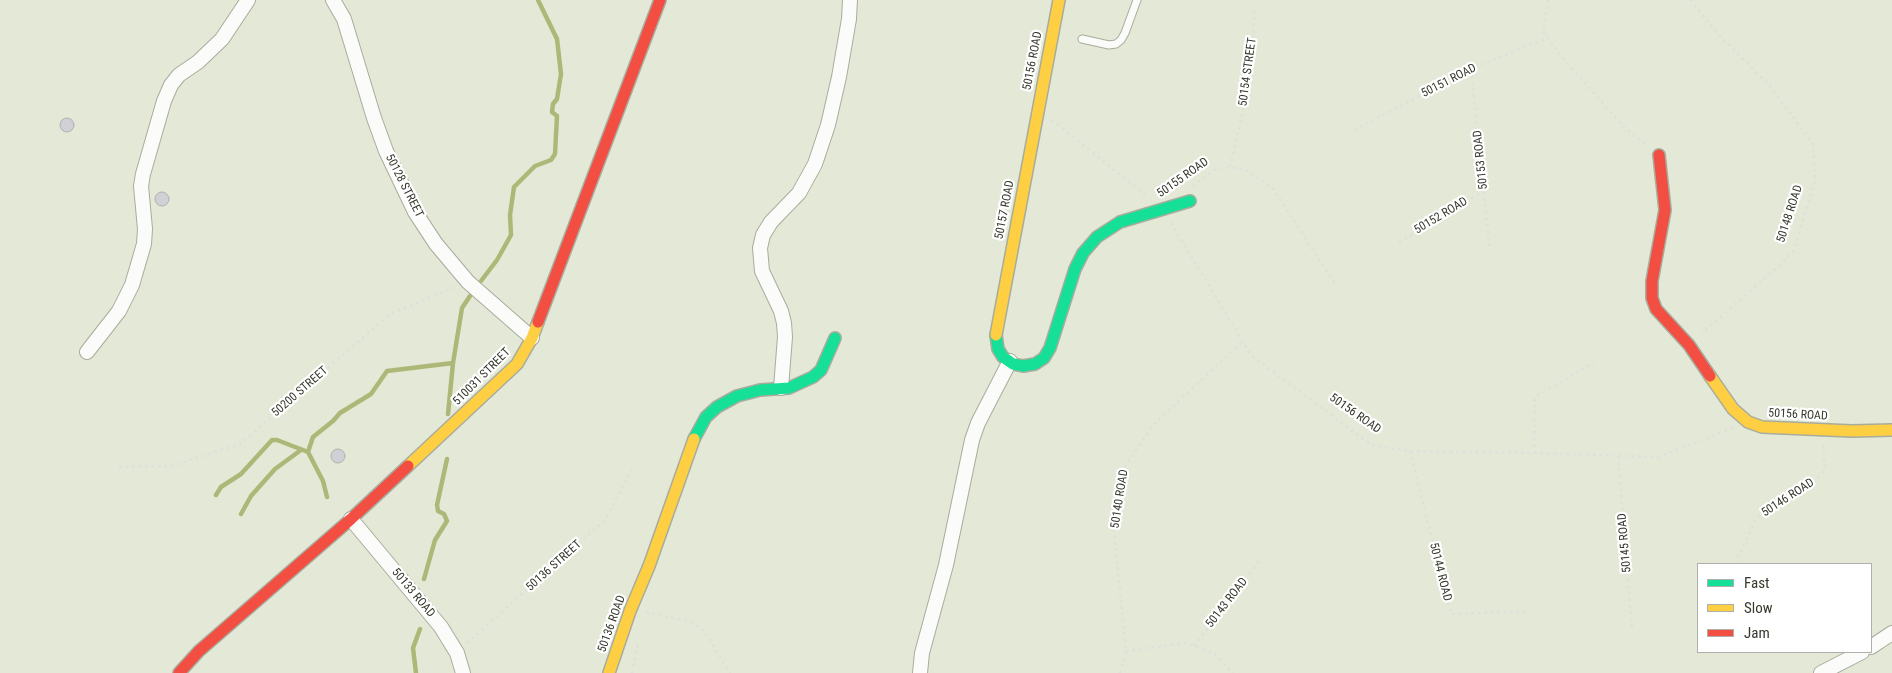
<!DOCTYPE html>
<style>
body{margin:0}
#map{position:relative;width:1892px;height:673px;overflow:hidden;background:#e4e8d6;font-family:"Roboto Condensed",sans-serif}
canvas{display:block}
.legend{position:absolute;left:1697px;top:563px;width:175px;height:90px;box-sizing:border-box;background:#fff;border:1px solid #afb0ab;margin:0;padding:6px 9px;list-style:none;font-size:15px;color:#36392d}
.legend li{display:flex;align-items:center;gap:10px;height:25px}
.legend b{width:25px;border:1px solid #afb0ab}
</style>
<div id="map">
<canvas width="1892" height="673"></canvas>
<ul class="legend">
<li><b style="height:6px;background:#16e098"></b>Fast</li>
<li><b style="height:6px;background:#ffcf43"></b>Slow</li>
<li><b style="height:6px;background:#f24e42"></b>Jam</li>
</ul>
</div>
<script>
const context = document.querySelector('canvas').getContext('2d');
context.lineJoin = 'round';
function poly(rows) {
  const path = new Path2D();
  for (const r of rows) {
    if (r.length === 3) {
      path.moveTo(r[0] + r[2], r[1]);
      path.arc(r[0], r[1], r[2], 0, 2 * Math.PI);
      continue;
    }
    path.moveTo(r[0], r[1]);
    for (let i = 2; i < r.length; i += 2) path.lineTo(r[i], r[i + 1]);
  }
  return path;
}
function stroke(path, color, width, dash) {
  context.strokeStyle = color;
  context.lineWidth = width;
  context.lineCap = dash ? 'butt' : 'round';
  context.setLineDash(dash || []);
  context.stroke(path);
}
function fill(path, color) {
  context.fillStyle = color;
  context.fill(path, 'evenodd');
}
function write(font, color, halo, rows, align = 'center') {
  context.font = font + ' "Roboto Condensed",sans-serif';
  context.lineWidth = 4.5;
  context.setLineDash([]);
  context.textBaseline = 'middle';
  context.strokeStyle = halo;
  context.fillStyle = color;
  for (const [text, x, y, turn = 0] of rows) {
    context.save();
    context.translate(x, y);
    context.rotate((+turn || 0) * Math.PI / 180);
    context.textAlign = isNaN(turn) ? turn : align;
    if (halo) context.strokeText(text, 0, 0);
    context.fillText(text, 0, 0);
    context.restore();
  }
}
stroke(poly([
 [481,281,497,260,511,235,510,215,514,187,535,166,551,160,555,154,557,116,552,112,553,104,557,99,561,74,557,39,538,0],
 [448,414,453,363,462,308,470,296],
 [216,495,221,487,241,474,272,440,277,440,308,452],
 [327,497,323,481,308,452,313,437,333,421,340,413,371,394,387,371,453,363],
 [241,514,251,496,275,469,301,450],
 [424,579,435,540,447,521,444,514,438,511,437,505,447,459],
 [416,673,413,648,420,629]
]), '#adb878', 4.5);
const building = poly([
 [67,125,7],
 [162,199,7],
 [338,456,7]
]);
fill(building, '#d1d0d7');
stroke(building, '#afb0ad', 1);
const lane = poly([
 [1082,39,1109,45,1116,44,1121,40,1125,33,1137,0]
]);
const street = poly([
 [333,0,344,19,374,118,386,151,415,212,436,244,468,282,532,338],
 [87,352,119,311,132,285,144,244,145,229,141,186,143,174,164,101,171,85,179,75,198,62,222,39,248,0],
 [781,388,785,337,784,323,781,311,762,271,760,248,763,235,771,222,799,193,815,164,828,125,839,77,849,19,850,0],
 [351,519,441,627,457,653,463,673],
 [1871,647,1892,633],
 [920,673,922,653,946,565,972,440,978,423,1010,361],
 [1821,673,1862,652]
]);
const fast = poly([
 [996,335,998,349,1003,357,1013,364,1023,366,1035,364,1044,358,1050,348,1075,269,1083,253,1097,237,1120,222,1190,201],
 [694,439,706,417,717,407,737,396,760,390,789,388,813,377,821,370,835,338]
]);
const slow = poly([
 [996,335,1059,0],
 [1710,376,1733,409,1748,422,1762,427,1852,431,1892,430],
 [408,466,517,364,532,338,538,322],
 [609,673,630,611,649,566,694,439]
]);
const jam = poly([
 [1659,155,1665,210,1652,281,1652,298,1656,309,1689,345,1710,376],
 [538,322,660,0],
 [179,673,199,651,351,519,408,466]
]);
stroke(lane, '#a8ac9d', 9);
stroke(street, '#a8ac9d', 16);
stroke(fast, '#a8ac9d', 14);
stroke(slow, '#a8ac9d', 14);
stroke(jam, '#a8ac9d', 14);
stroke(poly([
 [1548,0,1543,32,1567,63,1625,128,1648,146],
 [1690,0,1717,33,1770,86,1813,144,1815,182,1793,251,1780,265,1701,334],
 [1471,69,1490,251],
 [1052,120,1148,197],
 [1354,130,1471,69,1547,38],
 [1230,167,1249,85,1255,7],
 [1193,186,1214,170,1230,167,1245,170,1272,187,1335,284],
 [1171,223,1251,355,1371,445,1410,451,1534,453,1658,457,1733,428],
 [1399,242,1484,191],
 [1410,451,1451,614,1531,611],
 [1534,453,1535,397,1595,362],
 [1618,456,1632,629],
 [119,467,172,466,240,444,390,314,455,287],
 [1739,564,1738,557,1756,519,1817,479,1825,469,1823,444],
 [646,612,687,621,700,627,710,640,730,673],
 [467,643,605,520,634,465],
 [1194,646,1260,560],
 [1126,651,1186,643,1215,654,1233,673],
 [632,673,638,643],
 [1120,673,1126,651,1114,531,1125,466,1154,424,1243,341]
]), '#dfe0db', 2.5, [2.5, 4]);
stroke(lane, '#fbfcf9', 7);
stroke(street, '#fbfcf9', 14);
stroke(fast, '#16e098', 11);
stroke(slow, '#ffcf43', 11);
stroke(jam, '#f24e42', 11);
write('12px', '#36392d', '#fff', [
 ["50156 ROAD",1033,61,-79],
 ["50154 STREET",1248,72,-82],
 ["50151 ROAD",1449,81,-27],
 ["50153 ROAD",1481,160,-96],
 ["50155 ROAD",1183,178,-35],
 ["50128 STREET",404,186,63],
 ["50157 ROAD",1005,210,-79],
 ["50148 ROAD",1790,214,-72],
 ["50152 ROAD",1441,216,-31],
 ["510031 STREET",482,377,-45],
 ["50200 STREET",300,392,-41],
 ["50156 ROAD",1355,414,35],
 ["50156 ROAD",1798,415,3],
 ["50146 ROAD",1788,498,-33],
 ["50140 ROAD",1120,499,-81],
 ["50145 ROAD",1625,543,-95],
 ["50136 STREET",554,566,-42],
 ["50144 ROAD",1440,572,76],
 ["50133 ROAD",413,593,50],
 ["50143 ROAD",1227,603,-52],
 ["50136 ROAD",612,624,-70]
]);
</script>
